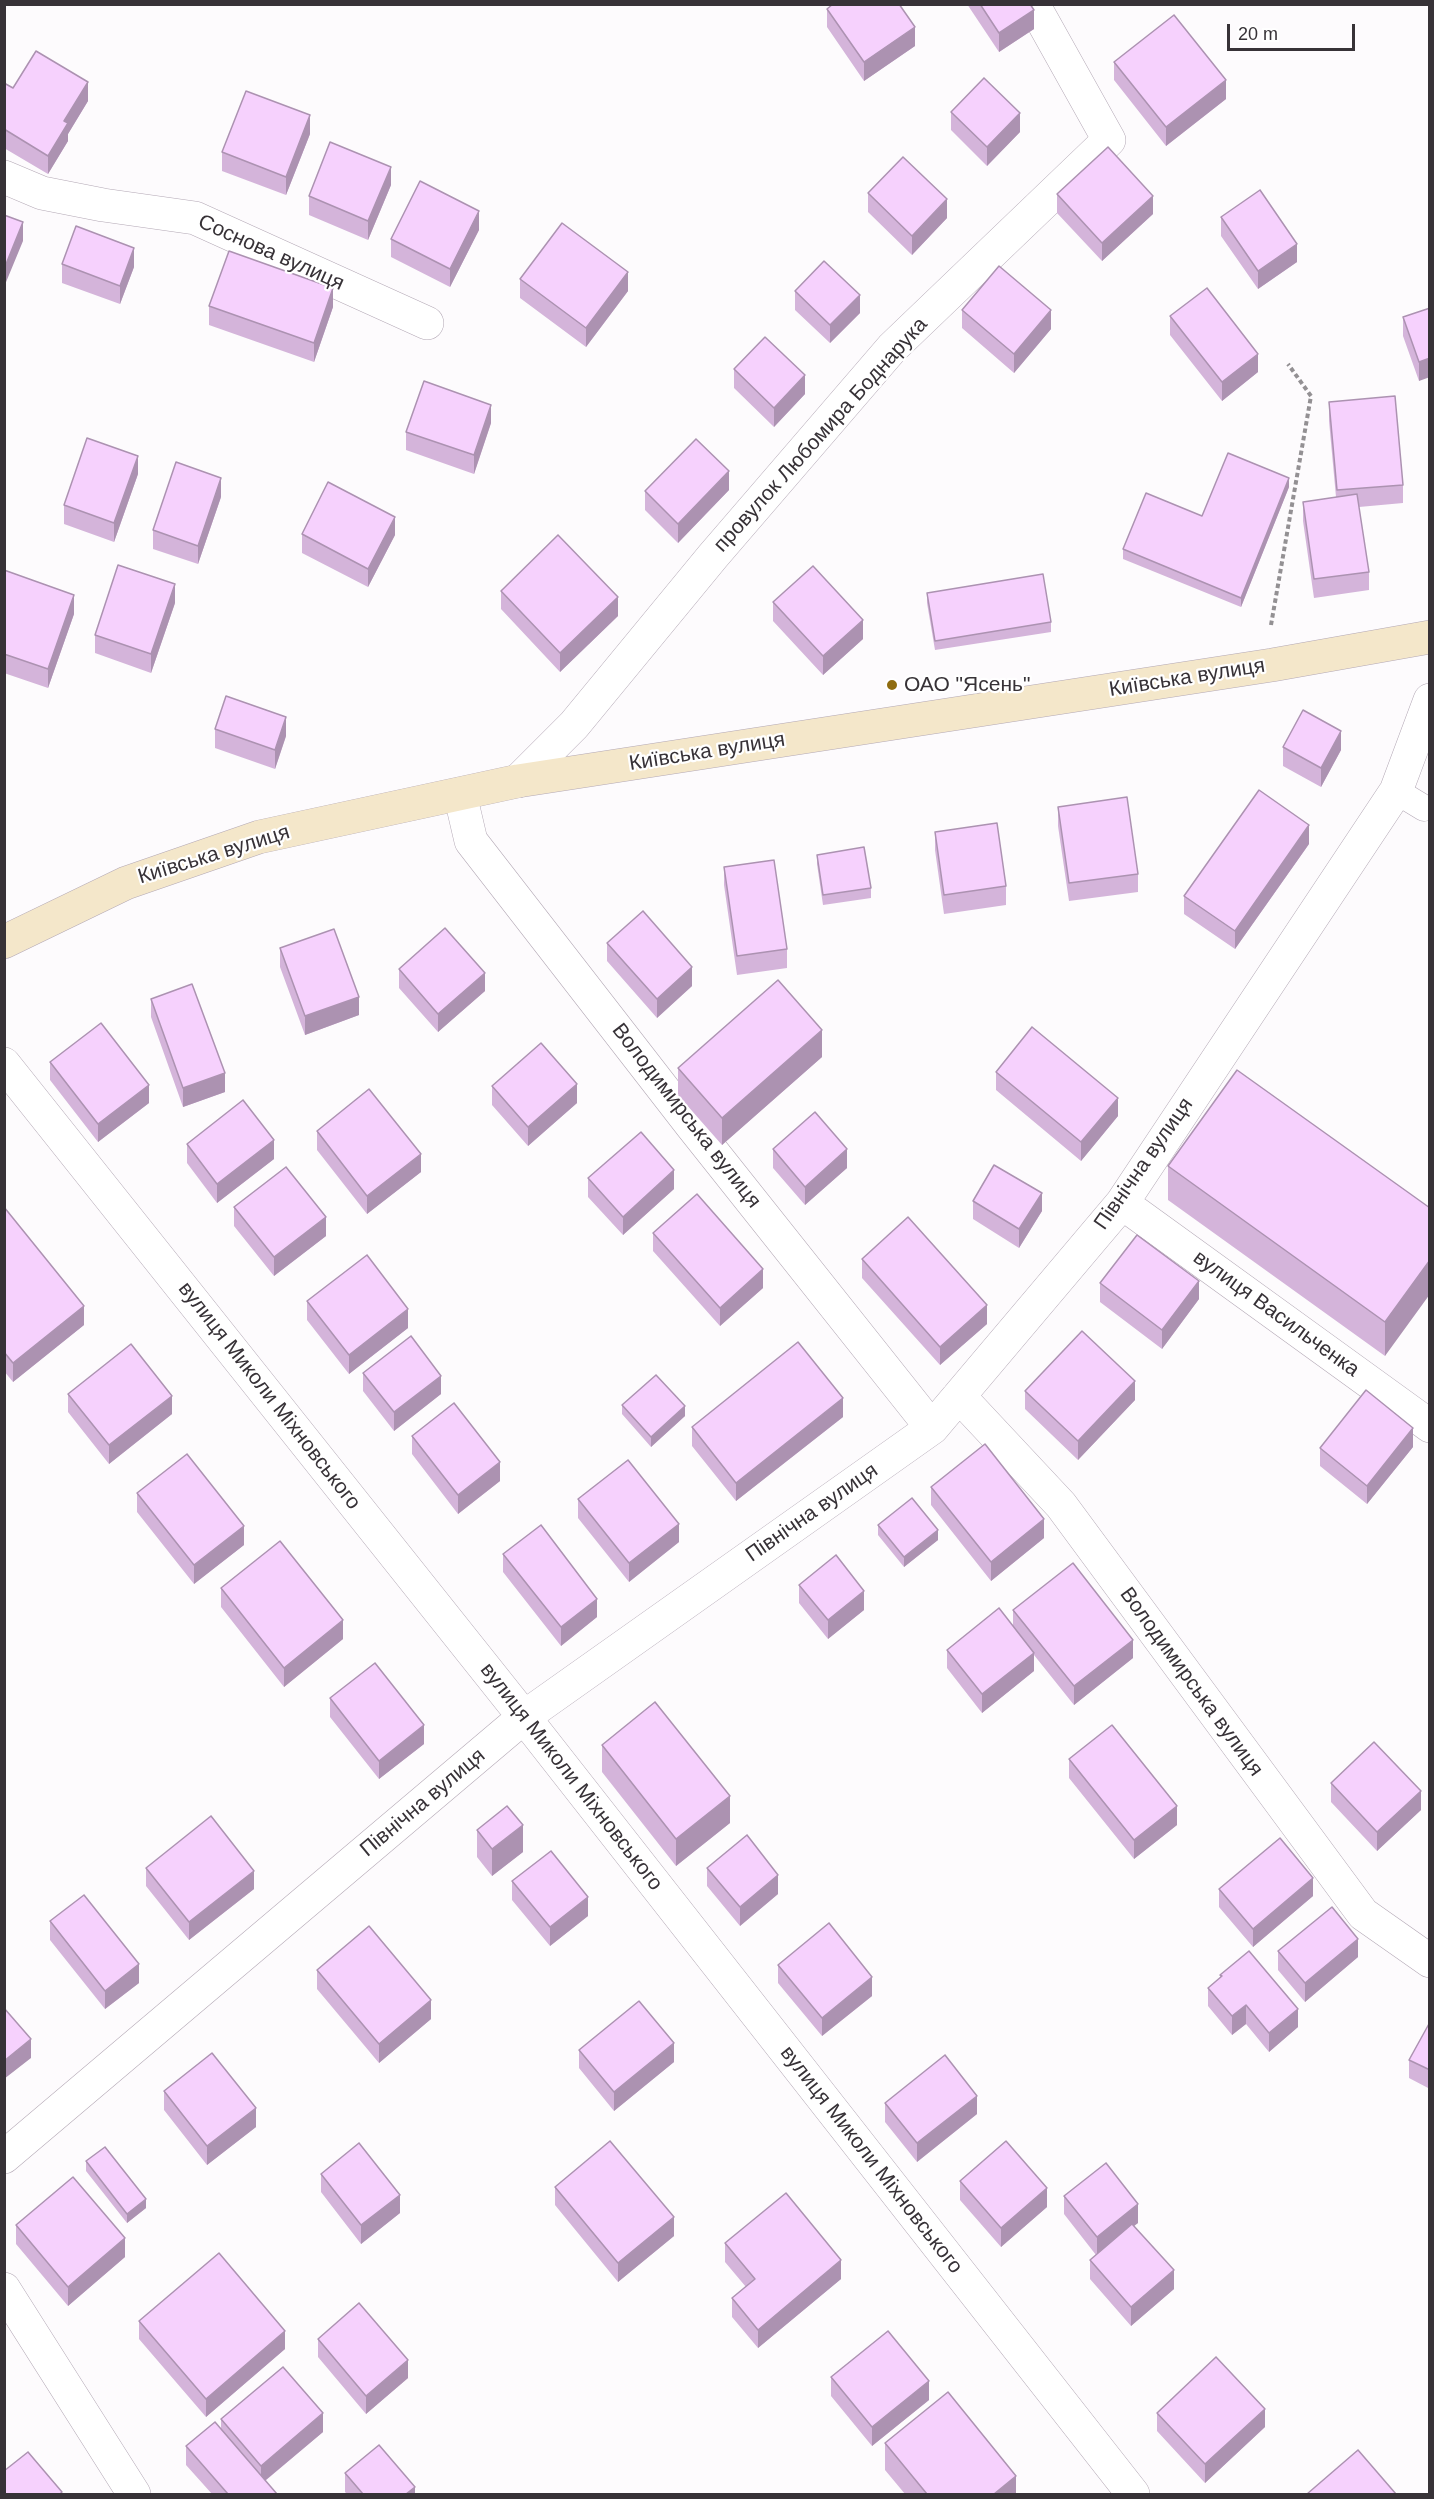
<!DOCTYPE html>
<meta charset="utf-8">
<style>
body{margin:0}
#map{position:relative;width:1434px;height:2499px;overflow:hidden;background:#fdfbfd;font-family:Helvetica,sans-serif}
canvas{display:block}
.frame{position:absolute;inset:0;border:6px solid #373237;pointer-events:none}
.scale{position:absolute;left:1227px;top:24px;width:128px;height:27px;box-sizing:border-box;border:3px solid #373237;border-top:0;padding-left:8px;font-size:18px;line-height:21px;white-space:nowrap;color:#373237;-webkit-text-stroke:4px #fff;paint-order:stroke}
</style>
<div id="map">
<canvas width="1434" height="2499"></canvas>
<div class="frame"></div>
<div class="scale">20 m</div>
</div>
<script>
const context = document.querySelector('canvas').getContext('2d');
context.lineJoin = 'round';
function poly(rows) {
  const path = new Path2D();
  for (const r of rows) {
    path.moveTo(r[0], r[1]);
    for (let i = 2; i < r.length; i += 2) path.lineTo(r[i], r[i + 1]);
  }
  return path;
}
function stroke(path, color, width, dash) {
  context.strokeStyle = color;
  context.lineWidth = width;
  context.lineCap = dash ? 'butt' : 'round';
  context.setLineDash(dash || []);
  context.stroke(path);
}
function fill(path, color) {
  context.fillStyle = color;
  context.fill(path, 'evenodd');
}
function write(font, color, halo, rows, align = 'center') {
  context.font = font + ' Helvetica,sans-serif';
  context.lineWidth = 4.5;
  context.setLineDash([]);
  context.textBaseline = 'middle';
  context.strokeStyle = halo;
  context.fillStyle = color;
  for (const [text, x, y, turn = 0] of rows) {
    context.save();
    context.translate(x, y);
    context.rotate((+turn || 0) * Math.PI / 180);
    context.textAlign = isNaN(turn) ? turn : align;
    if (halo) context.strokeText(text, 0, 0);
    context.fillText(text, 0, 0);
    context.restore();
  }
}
const service = poly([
 [1396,791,1424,808]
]);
const minor = poly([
 [4,177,42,193,103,205,195,218,427,323],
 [518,781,574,725,713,556,892,348,1109,140,1033,4],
 [460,794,471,841,692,1126,932,1428],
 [4,1064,524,1717,1133,2494],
 [1122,1203,1430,1426],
 [959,1396,1061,1505,1363,1914,1430,1961],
 [4,2157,524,1717,932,1428,1122,1203,1396,791,1430,700],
 [4,2289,134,2494]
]);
const secondary = poly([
 [4,942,126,883,259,837,518,781,1272,665,1430,637]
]);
stroke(service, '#b3a8b5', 27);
stroke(minor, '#b3a8b5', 34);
stroke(secondary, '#b3a8b5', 34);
stroke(poly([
 [1271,625,1311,396,1288,364]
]), '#939093', 4, [4.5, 3]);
stroke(service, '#fff', 26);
stroke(minor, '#fff', 33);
stroke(secondary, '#f4e7ca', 33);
fill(poly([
 [967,4,1030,4,1034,29,999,52],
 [827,9,915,46,864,81,827,27],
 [1114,62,1226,99,1166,146,1114,80],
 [4,83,13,88,88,101,68,134,68,141,48,174,4,148],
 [951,112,1020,132,987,166,951,130],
 [310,134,286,195,222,171,222,152],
 [391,185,368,240,309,215,309,196],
 [868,193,947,218,912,255,868,212],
 [1057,194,1153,214,1102,261,1057,213],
 [1221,217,1297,262,1258,289,1221,236],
 [479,230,450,287,391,257,391,239],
 [62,264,134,267,120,304,62,283],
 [520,279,628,291,586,347,520,298],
 [795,291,860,313,830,343,795,310],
 [209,306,333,307,314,362,209,325],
 [1430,308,1419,381,1403,336,1403,317],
 [962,310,1051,329,1014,373,962,328],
 [1170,316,1258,372,1222,401,1170,335],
 [734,369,805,394,774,427,734,388],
 [1329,402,1403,485,1403,503,1359,507,1369,572,1369,590,1314,598,1303,521,1303,502,1336,497,1329,421],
 [491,423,474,474,406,450,406,432],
 [138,474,114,542,64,524,64,505],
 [1289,487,1241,607,1123,559,1123,549,1202,516],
 [729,490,678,543,645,510,645,491],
 [221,497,198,564,153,549,153,530],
 [302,534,395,535,368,587,302,553],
 [4,570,74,614,48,688,4,673],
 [501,591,618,616,560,672,501,609],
 [927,593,1051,622,1051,632,935,650,927,603],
 [773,602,863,639,823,675,773,621],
 [175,603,151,673,95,653,95,635],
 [215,729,286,736,275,769,215,748],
 [1283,747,1341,750,1321,787,1283,766],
 [1058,807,1138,874,1138,892,1069,901,1058,826],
 [935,832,1006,886,1006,905,944,914,935,850],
 [1309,844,1235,949,1184,914,1184,896],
 [817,855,871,888,871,898,823,905,817,864],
 [724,867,787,949,787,968,737,975,724,885],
 [607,943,692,986,657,1018,607,961],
 [280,948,359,1015,305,1035,280,967],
 [399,969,485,991,438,1032,399,988],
 [151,999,225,1092,183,1107,151,1017],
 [822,1057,722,1145,678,1095,678,1068],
 [50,1062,149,1103,98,1142,50,1080],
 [996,1072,1118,1116,1081,1161,996,1090],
 [492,1086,577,1103,528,1146,492,1105],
 [317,1131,421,1172,367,1214,317,1150],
 [187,1144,274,1159,217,1203,187,1163],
 [773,1149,847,1168,805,1205,773,1168],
 [1168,1166,1430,1208,1385,1356,1168,1200],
 [588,1178,674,1189,623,1235,588,1197],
 [973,1201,1042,1211,1019,1248,973,1219],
 [4,1207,84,1325,13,1382,4,1371],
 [234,1207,326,1236,274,1276,234,1226],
 [653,1233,763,1288,720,1326,653,1251],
 [862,1259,987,1324,940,1365,862,1278],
 [1100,1283,1199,1299,1162,1349,1100,1302],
 [307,1301,408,1328,349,1374,307,1320],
 [363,1373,441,1394,394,1431,363,1391],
 [1025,1391,1135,1400,1078,1460,1025,1409],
 [68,1394,172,1414,109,1464,68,1412],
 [622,1405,685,1416,651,1447,622,1414],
 [843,1417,736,1501,692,1446,692,1427],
 [412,1436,500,1481,458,1514,412,1454],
 [1413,1447,1367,1504,1320,1466,1320,1448],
 [931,1487,1044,1538,991,1581,931,1505],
 [137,1493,244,1545,194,1584,137,1512],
 [578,1499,679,1542,629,1582,578,1518],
 [878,1525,938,1540,904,1567,878,1535],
 [503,1554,597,1617,561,1646,503,1572],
 [799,1585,864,1610,828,1639,799,1603],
 [221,1588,343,1639,284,1687,221,1607],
 [1013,1610,1133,1658,1074,1705,1034,1655,1034,1671,982,1713,947,1668,947,1650,1013,1626],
 [330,1698,424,1744,379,1779,330,1717],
 [602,1745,730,1823,676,1866,602,1772],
 [1069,1759,1177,1825,1134,1859,1069,1778],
 [1331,1783,1421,1810,1377,1851,1331,1802],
 [477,1830,523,1852,492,1876,477,1857],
 [146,1868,254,1889,189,1940,146,1886],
 [707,1868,778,1894,740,1926,707,1886],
 [512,1881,588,1916,550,1946,512,1900],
 [1219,1889,1313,1896,1253,1947,1219,1907],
 [50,1921,139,1983,105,2009,50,1940],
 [1278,1951,1358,1957,1305,2002,1278,1970],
 [778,1965,872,1996,822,2036,778,1983],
 [317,1970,431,2019,379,2063,317,1989],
 [1220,1975,1298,2027,1269,2052,1246,2024,1232,2035,1208,2006,1208,1988,1220,1978],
 [1430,2022,1430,2089,1409,2078,1409,2060],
 [579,2050,674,2062,614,2111,579,2068],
 [164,2091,256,2127,207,2165,164,2110],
 [885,2103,977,2114,917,2162,885,2122],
 [86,2161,146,2208,127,2223,86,2171],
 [321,2174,400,2213,361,2244,321,2192],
 [960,2181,1047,2207,1001,2247,960,2200],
 [555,2187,674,2236,618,2282,555,2205],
 [1064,2196,1138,2223,1134,2225,1174,2289,1131,2326,1090,2279,1090,2260,1096,2255,1064,2214],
 [16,2225,125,2257,68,2306,16,2244],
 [725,2243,841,2279,758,2348,732,2317,732,2298,746,2287,725,2262],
 [139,2321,285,2349,206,2417,139,2339],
 [318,2339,408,2378,366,2414,318,2357],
 [831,2377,929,2400,872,2446,831,2396],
 [1157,2413,1265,2427,1205,2483,1157,2431],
 [221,2419,323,2432,265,2481,277,2494,212,2494,186,2465,186,2446,221,2429],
 [885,2443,1016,2494,905,2494,885,2470],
 [345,2473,415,2494,347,2494,345,2492]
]), '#d4b4da');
fill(poly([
 [1034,10,1034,29,999,52,999,33],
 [915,27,915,46,864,81,864,62],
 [1226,80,1226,99,1166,146,1166,127],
 [88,82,88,101,68,134,68,141,48,174,48,156,64,121],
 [1020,113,1020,132,987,166,987,147],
 [310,115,310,134,286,195,286,177],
 [391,167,391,185,368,240,368,221],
 [1153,196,1153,214,1102,261,1102,243],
 [947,199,947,218,912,255,912,236],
 [479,211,479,230,450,287,450,269],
 [23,222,23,241,4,287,4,269],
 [1297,244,1297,262,1258,289,1258,271],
 [134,248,134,267,120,304,120,286],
 [628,272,628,291,586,347,586,328],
 [333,288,333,307,314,362,314,343],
 [860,295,860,313,830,343,830,325],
 [1051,310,1051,329,1014,373,1014,354],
 [1258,354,1258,372,1222,401,1222,382],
 [1430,358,1430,377,1419,381,1419,362],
 [805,375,805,394,774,427,774,408],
 [491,405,491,423,474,474,474,455],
 [138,456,138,474,114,542,114,523],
 [729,471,729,490,678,543,678,524],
 [221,478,221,497,198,564,198,546],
 [1289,478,1289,487,1241,607,1241,598],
 [395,517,395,535,368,587,368,569],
 [175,584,175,603,151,673,151,654],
 [74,595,74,614,48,688,48,669],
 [618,597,618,616,560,672,560,653],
 [863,620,863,639,823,675,823,656],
 [286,717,286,736,275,769,275,750],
 [1341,731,1341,750,1321,787,1321,768],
 [1309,825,1309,844,1235,949,1235,931],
 [692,967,692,986,657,1018,657,999],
 [485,973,485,991,438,1032,438,1014],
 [359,997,359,1015,305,1035,305,1016],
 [822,1030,822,1057,722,1145,722,1118],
 [225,1073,225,1092,183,1107,183,1088],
 [577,1084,577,1103,528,1146,528,1127],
 [149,1085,149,1103,98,1142,98,1124],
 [1118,1098,1118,1116,1081,1161,1081,1142],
 [274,1140,274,1159,217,1203,217,1184],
 [847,1149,847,1168,805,1205,805,1187],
 [421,1154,421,1172,367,1214,367,1196],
 [674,1170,674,1189,623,1235,623,1217],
 [1042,1193,1042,1211,1019,1248,1019,1229],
 [326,1217,326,1236,274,1276,274,1257],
 [1430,1260,1430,1294,1385,1356,1385,1322],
 [763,1269,763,1288,720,1326,720,1308],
 [1199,1281,1199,1299,1162,1349,1162,1330],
 [987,1305,987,1324,940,1365,940,1347],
 [84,1306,84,1325,13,1382,13,1363],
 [408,1309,408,1328,349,1374,349,1355],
 [441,1376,441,1394,394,1431,394,1412],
 [1135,1381,1135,1400,1078,1460,1078,1441],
 [172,1396,172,1414,109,1464,109,1445],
 [843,1398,843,1417,736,1501,736,1483],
 [685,1406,685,1416,651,1447,651,1437],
 [1413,1428,1413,1447,1367,1504,1367,1486],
 [500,1462,500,1481,458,1514,458,1495],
 [1044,1519,1044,1538,991,1581,991,1562],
 [679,1524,679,1542,629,1582,629,1563],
 [244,1526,244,1545,194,1584,194,1565],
 [938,1530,938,1540,904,1567,904,1557],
 [864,1591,864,1610,828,1639,828,1620],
 [597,1599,597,1617,561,1646,561,1627],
 [343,1620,343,1639,284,1687,284,1668],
 [1133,1640,1133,1658,1074,1705,1074,1686],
 [1034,1653,1034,1671,982,1713,982,1694],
 [424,1725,424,1744,379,1779,379,1761],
 [1421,1791,1421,1810,1377,1851,1377,1832],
 [730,1796,730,1823,676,1866,676,1839],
 [1177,1806,1177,1825,1134,1859,1134,1840],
 [523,1825,523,1852,492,1876,492,1849],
 [254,1871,254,1889,189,1940,189,1922],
 [778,1875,778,1894,740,1926,740,1907],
 [1313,1878,1313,1896,1253,1947,1253,1929],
 [588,1897,588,1916,550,1946,550,1927],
 [1358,1939,1358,1957,1305,2002,1305,1983],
 [139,1964,139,1983,105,2009,105,1991],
 [872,1977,872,1996,822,2036,822,2018],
 [431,2000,431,2019,379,2063,379,2044],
 [1246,2005,1246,2024,1232,2035,1232,2016],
 [1298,2009,1298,2027,1269,2052,1269,2033],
 [31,2039,31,2058,4,2079,4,2061],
 [674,2043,674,2062,614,2111,614,2092],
 [977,2096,977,2114,917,2162,917,2143],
 [256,2108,256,2127,207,2165,207,2146],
 [1047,2188,1047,2207,1001,2247,1001,2228],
 [400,2195,400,2213,361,2244,361,2225],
 [146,2199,146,2208,127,2223,127,2214],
 [1138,2204,1138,2223,1097,2255,1097,2237],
 [674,2217,674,2236,618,2282,618,2263],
 [125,2238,125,2257,68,2306,68,2287],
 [841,2260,841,2279,758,2348,758,2330],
 [1174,2270,1174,2289,1131,2326,1131,2307],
 [285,2331,285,2349,206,2417,206,2399],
 [408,2360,408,2378,366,2414,366,2396],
 [929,2381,929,2400,872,2446,872,2427],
 [1265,2409,1265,2427,1205,2483,1205,2464],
 [323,2413,323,2432,261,2484,261,2466],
 [1016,2476,1016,2494,994,2494],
 [415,2487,415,2494,406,2494]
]), '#ac92b1');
const building = poly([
 [833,4,899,4,915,27,864,62,827,9,833,4],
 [980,4,1030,4,1034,10,999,33,980,4],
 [1174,15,1226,80,1166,127,1114,62,1174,15],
 [36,51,88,82,64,121,68,123,48,156,4,129,4,83,13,88,36,51],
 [984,78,1020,113,987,147,951,112,984,78],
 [246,91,310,115,286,177,222,152,246,91],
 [330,142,391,167,368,221,309,196,330,142],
 [1108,147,1153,196,1102,243,1057,194,1108,147],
 [903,157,947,199,912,236,868,193,903,157],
 [420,181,479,211,450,269,391,239,420,181],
 [1260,190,1297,244,1258,271,1221,217,1260,190],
 [4,215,23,222,4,269,4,215],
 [562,223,628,272,586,328,520,279,562,223],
 [76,226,134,248,120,286,62,264,76,226],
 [229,251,333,288,314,343,209,306,229,251],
 [824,261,860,295,830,325,795,291,824,261],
 [999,266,1051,310,1014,354,962,310,999,266],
 [1207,288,1258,354,1222,382,1170,316,1207,288],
 [1430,308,1430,358,1419,362,1403,317,1430,308],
 [765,337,805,375,774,408,734,369,765,337],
 [424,381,491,405,474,455,406,432,424,381],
 [1395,396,1403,485,1337,490,1329,402,1395,396],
 [87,438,138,456,114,523,64,505,87,438],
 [696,439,729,471,678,524,645,491,696,439],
 [1228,453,1289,478,1241,598,1123,549,1146,493,1202,516,1228,453],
 [176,462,221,478,198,546,153,530,176,462],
 [328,482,395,517,368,569,302,534,328,482],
 [1357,494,1369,572,1314,579,1303,502,1357,494],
 [558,535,618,597,560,653,501,591,558,535],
 [118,565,175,584,151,654,95,635,118,565],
 [813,566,863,620,823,656,773,602,813,566],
 [4,570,74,595,48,669,4,654,4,570],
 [1043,574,1051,622,935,641,927,593,1043,574],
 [226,696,286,717,275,750,215,729,226,696],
 [1303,710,1341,731,1321,768,1283,747,1303,710],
 [1259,790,1309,825,1235,931,1184,896,1259,790],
 [1127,797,1138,874,1069,883,1058,807,1127,797],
 [997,823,1006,886,944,895,935,832,997,823],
 [864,847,871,888,823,895,817,855,864,847],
 [774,860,787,949,737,956,724,867,774,860],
 [643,911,692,967,657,999,607,943,643,911],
 [445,928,485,973,438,1014,399,969,445,928],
 [334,929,359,997,305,1016,280,948,334,929],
 [778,980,822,1030,722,1118,678,1068,778,980],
 [192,984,225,1073,183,1088,151,999,192,984],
 [101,1023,149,1085,98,1124,50,1062,101,1023],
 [1032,1027,1118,1098,1081,1142,996,1072,1032,1027],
 [541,1043,577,1084,528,1127,492,1086,541,1043],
 [1237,1070,1430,1208,1430,1260,1385,1322,1168,1166,1237,1070],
 [369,1089,421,1154,367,1196,317,1131,369,1089],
 [243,1100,274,1140,217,1184,187,1144,243,1100],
 [815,1112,847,1149,805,1187,773,1149,815,1112],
 [641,1132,674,1170,623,1217,588,1178,641,1132],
 [994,1165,1042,1193,1019,1229,973,1201,994,1165],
 [286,1167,326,1217,274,1257,234,1207,286,1167],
 [697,1194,763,1269,720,1308,653,1233,697,1194],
 [4,1207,84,1306,13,1363,4,1352,4,1207],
 [908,1217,987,1305,940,1347,862,1259,908,1217],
 [1137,1235,1199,1281,1162,1330,1100,1283,1137,1235],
 [367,1255,408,1309,349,1355,307,1301,367,1255],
 [1082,1331,1135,1381,1078,1441,1025,1391,1082,1331],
 [411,1336,441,1376,394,1412,363,1373,411,1336],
 [798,1342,843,1398,736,1483,692,1427,798,1342],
 [131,1344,172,1396,109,1445,68,1394,131,1344],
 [656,1375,685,1406,651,1437,622,1405,656,1375],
 [1366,1390,1413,1428,1367,1486,1320,1448,1366,1390],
 [454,1403,500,1462,458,1495,412,1436,454,1403],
 [985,1444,1044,1519,991,1562,931,1487,985,1444],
 [187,1454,244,1526,194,1565,137,1493,187,1454],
 [628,1460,679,1524,629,1563,578,1499,628,1460],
 [912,1498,938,1530,904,1557,878,1525,912,1498],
 [541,1525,597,1599,561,1627,503,1554,541,1525],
 [280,1541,343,1620,284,1668,221,1588,280,1541],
 [836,1555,864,1591,828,1620,799,1585,836,1555],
 [1073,1563,1133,1640,1074,1686,1013,1610,1073,1563],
 [999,1608,1034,1653,982,1694,947,1650,999,1608],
 [375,1663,424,1725,379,1761,330,1698,375,1663],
 [655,1702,730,1796,676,1839,602,1745,655,1702],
 [1112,1725,1177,1806,1134,1840,1069,1759,1112,1725],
 [1374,1742,1421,1791,1377,1832,1331,1783,1374,1742],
 [507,1806,523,1825,492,1849,477,1830,507,1806],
 [211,1816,254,1871,189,1922,146,1868,211,1816],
 [747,1835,778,1875,740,1907,707,1868,747,1835],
 [1280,1838,1313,1878,1253,1929,1219,1889,1280,1838],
 [551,1851,588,1897,550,1927,512,1881,551,1851],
 [84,1895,139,1964,105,1991,50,1921,84,1895],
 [1332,1907,1358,1939,1305,1983,1278,1951,1332,1907],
 [829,1923,872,1977,822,2018,778,1965,829,1923],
 [369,1926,431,2000,379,2044,317,1970,369,1926],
 [1249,1951,1298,2009,1269,2033,1246,2005,1232,2016,1208,1988,1222,1976,1220,1975,1249,1951],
 [639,2001,674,2043,614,2092,579,2050,639,2001],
 [4,2008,31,2039,4,2061,4,2008],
 [1430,2022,1430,2070,1409,2060,1430,2022],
 [212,2053,256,2108,207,2146,164,2091,212,2053],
 [945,2055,977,2096,917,2143,885,2103,945,2055],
 [610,2141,674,2217,618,2263,555,2187,610,2141],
 [1006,2141,1047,2188,1001,2228,960,2181,1006,2141],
 [359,2143,400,2195,361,2225,321,2174,359,2143],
 [105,2147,146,2199,127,2214,86,2161,105,2147],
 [1106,2163,1138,2204,1097,2237,1064,2196,1106,2163],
 [73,2177,125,2238,68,2287,16,2225,73,2177],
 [786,2193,841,2260,758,2330,732,2298,755,2279,725,2243,786,2193],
 [1132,2224,1174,2270,1131,2307,1090,2260,1132,2224],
 [219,2253,285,2331,206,2399,139,2321,219,2253],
 [359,2303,408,2360,366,2396,318,2339,359,2303],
 [888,2331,929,2381,872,2427,831,2377,888,2331],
 [1216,2357,1265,2409,1205,2464,1157,2413,1216,2357],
 [283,2367,323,2413,261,2466,221,2419,283,2367],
 [948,2392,1016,2476,994,2494,927,2494,885,2443,948,2392],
 [215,2422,277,2494,228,2494,186,2446,215,2422],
 [379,2445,415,2487,406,2494,363,2494,345,2473,379,2445],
 [1358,2450,1396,2494,1307,2494,1358,2450],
 [28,2452,62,2492,60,2494,4,2494,4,2471,28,2452]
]);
fill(building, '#f6d1fd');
stroke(building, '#ac92b1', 1.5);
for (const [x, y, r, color] of [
 [892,685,6,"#8f6c10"]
]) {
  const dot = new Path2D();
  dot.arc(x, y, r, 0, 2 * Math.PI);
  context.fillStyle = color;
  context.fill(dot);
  stroke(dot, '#fff', 2);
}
write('21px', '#373237', '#fff', [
 ["Соснова вулиця",271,253,24],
 ["провулок Любомира Боднарука",821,435,-48],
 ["Київська вулиця",1187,678,-9],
 ["Київська вулиця",707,752,-9],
 ["Київська вулиця",214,855,-17],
 ["Володимирська вулиця",686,1116,52],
 ["Північна вулиця",1144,1164,-55],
 ["вулиця Васильченка",1276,1314,36],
 ["вулиця Миколи Міхновського",269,1396,52],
 ["Північна вулиця",812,1513,-35],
 ["Володимирська вулиця",1191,1682,54],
 ["вулиця Миколи Міхновського",571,1777,52],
 ["Північна вулиця",423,1803,-40],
 ["вулиця Миколи Міхновського",871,2160,52]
]);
write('21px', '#373237', '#fff', [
 ["ОАО \"Ясень\"",904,685]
], 'left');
</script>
